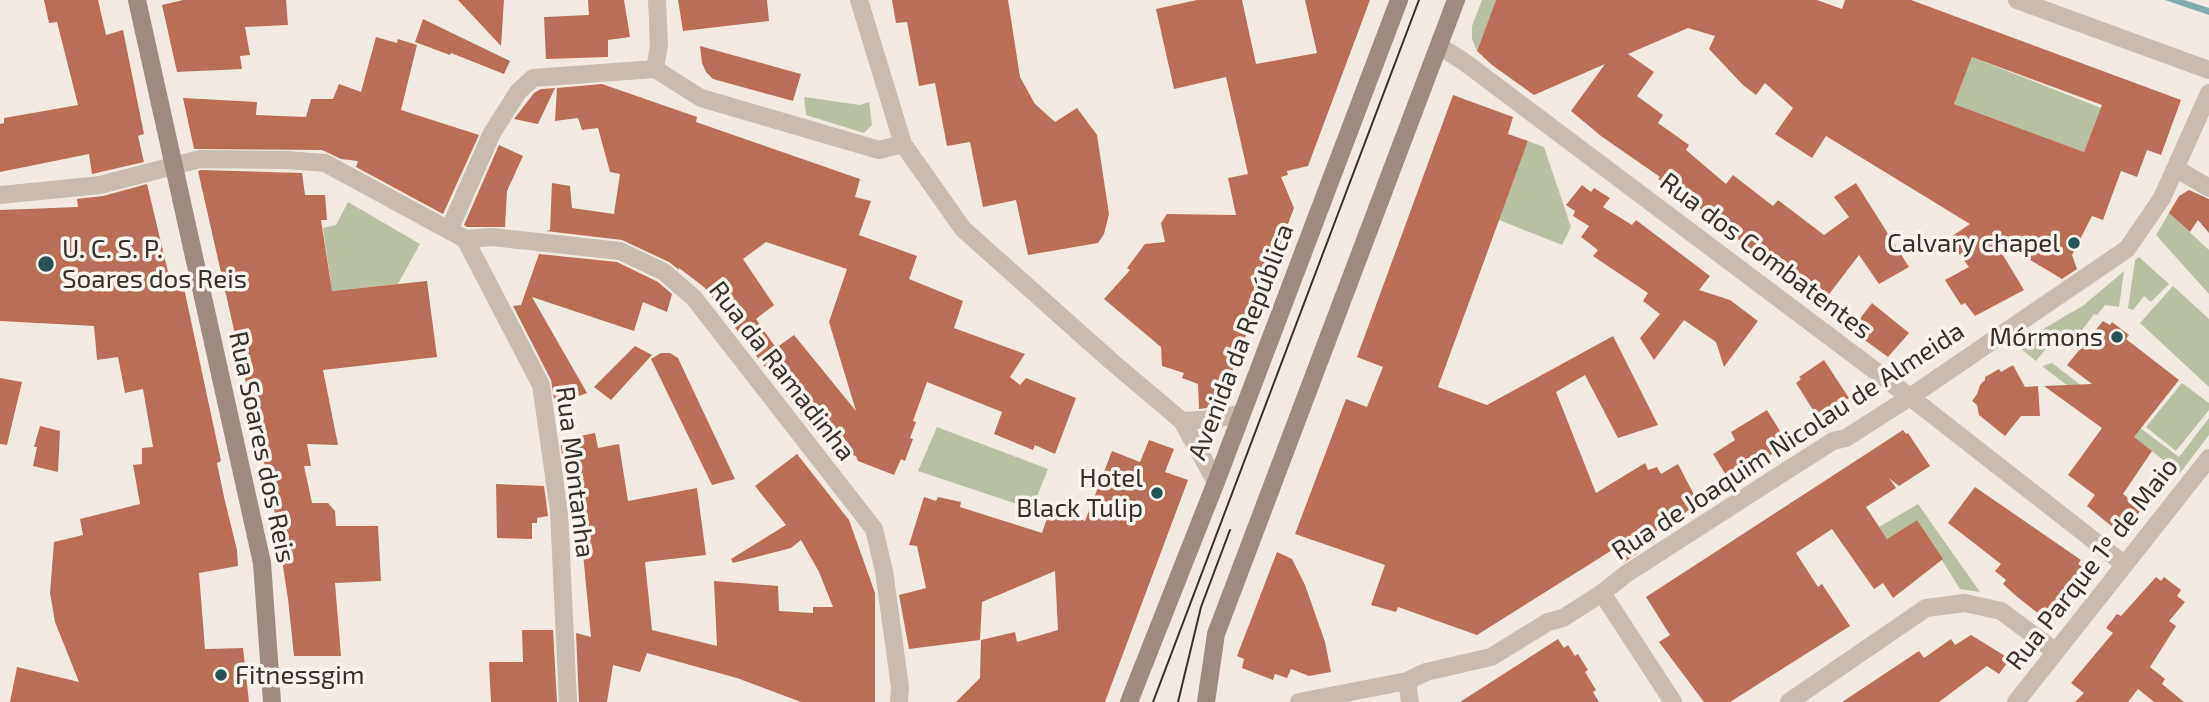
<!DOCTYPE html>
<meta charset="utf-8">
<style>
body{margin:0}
canvas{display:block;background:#f2eae2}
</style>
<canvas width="2209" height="702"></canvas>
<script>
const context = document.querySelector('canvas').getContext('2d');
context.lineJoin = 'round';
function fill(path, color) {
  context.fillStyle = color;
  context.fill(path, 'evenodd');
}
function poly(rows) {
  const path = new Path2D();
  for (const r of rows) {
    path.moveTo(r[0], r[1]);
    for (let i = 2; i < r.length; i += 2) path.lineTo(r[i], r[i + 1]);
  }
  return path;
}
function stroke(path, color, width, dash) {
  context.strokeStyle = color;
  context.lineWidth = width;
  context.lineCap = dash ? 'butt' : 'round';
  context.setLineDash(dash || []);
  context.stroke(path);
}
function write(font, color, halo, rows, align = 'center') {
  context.font = font + ' "Exo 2",sans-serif';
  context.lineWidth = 7;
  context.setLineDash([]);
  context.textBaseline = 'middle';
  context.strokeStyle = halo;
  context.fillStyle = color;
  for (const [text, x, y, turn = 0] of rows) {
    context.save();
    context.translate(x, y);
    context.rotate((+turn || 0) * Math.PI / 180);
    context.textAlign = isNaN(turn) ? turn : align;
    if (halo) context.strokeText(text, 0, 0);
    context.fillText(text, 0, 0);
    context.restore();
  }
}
fill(poly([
 [1482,0,1496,0,1477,51,1472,39,1472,26],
 [1972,57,2101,108,2084,152,1954,104],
 [804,97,860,105,869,102,872,125,864,133,806,115],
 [1528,141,1544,147,1571,227,1562,245,1499,220],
 [348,202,420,244,398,284,332,291,323,228,336,225],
 [2169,213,2209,250,2209,294,2156,235],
 [2139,257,2169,284,2151,302,2144,296,2133,310,2128,308,2135,260],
 [2124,271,2119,307,2105,305,2097,315,2094,314,2071,345,2057,335,2036,361,2016,345,2084,305],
 [2173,286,2209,319,2209,387,2140,323],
 [2052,363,2120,415,2115,422,2042,366],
 [2182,383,2209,403,2209,410,2176,451,2146,427],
 [2209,418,2209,435,2180,473,2126,431,2132,422,2179,457],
 [937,427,1048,469,1032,509,918,471],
 [1918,504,1980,592,1960,589,1917,520,1887,539,1879,527]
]), '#b7c0a3');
fill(poly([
 [2165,0,2184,0,2209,8,2209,15]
]), '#83abad');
fill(poly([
 [44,0,98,0,106,35,123,30,144,134,138,136,144,162,92,174,89,154,0,172,0,124,4,123,4,118,78,105,57,22,49,23],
 [183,0,286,0,288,25,245,27,250,55,240,56,242,69,177,72,162,5],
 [458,0,504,0,501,46],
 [588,0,624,0,630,37,608,40,608,57,546,59,544,17,589,15],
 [678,0,767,0,769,21,683,31],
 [892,0,1008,0,1020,77,1035,104,1055,122,1077,108,1097,135,1109,214,1104,234,1098,243,1028,255,1016,200,983,207,970,142,947,146,935,83,919,86,907,22,896,23],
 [1197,0,1242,0,1256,64,1317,53,1305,0,1370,0,1308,166,1287,171,1288,175,1281,177,1294,208,1226,388,1220,386,1207,408,1199,409,1198,384,1182,378,1184,373,1162,366,1161,347,1104,299,1130,270,1127,268,1145,244,1165,242,1161,223,1167,214,1236,215,1228,178,1248,174,1226,77,1174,89,1156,9],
 [1496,0,1817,0,1842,9,1845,0,1911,0,2181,100,2161,155,2147,150,2137,177,2121,171,2103,220,2092,216,2072,255,2077,269,2062,279,1992,237,2024,290,1975,316,1965,303,1961,305,1945,280,1969,267,1948,239,1970,224,1826,136,1812,158,1775,134,1793,108,1765,83,1756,95,1743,85,1709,49,1715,36,1688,28,1628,54,1654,72,1637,96,1663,115,1658,123,1689,145,1686,150,1726,184,1733,175,1773,206,1778,200,1824,235,1849,217,1834,197,1856,183,1909,267,1879,284,1859,255,1823,302,1796,279,1744,244,1675,188,1658,179,1660,177,1601,136,1571,111,1605,64,1534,95,1492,65,1477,51],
 [1972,57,2102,105,2084,152,1954,104],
 [423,19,510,61,504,74,451,53,450,55,415,42],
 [376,37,397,43,398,39,417,45,401,110,479,135,443,214,356,167,358,161,341,159,322,150,194,149,183,98,257,102,256,115,306,117,311,99,333,99,339,84,361,92],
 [700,46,801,74,793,101,713,79,706,72,702,63],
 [602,84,697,117,696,122,860,179,855,197,871,201,859,235,917,256,909,279,963,301,954,328,1025,354,1010,377,1020,385,1026,378,1076,398,1055,454,1035,445,1033,450,994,434,1002,412,927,382,913,421,916,422,910,438,913,439,905,461,901,459,894,475,858,461,856,456,846,453,849,444,826,419,812,429,704,287,679,268,679,270,669,262,622,240,546,231,550,230,552,183,570,186,572,208,614,214,620,174,610,172,598,128,582,130,578,118,555,121,557,88],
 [766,242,847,269,829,322,856,411,794,335,776,348,756,319,774,305,743,259],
 [555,88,538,124,514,119,534,93,541,89],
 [1453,95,1513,117,1508,134,1528,141,1438,387,1487,405,1613,336,1658,425,1618,438,1585,375,1556,392,1596,493,1645,463,1648,470,1657,467,1661,474,1678,464,1699,504,1637,543,1641,551,1623,563,1617,547,1477,635,1398,607,1396,612,1371,605,1385,565,1295,534,1346,399,1367,407,1383,367,1357,357],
 [499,145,523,156,507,191,505,227,467,227,464,225],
 [201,170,302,173,305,195,325,195,327,220,321,220,332,291,427,281,437,357,323,370,338,445,307,444,311,466,304,466,312,503,328,503,335,511,336,526,378,526,381,581,335,583,341,656,294,656,288,599,273,502,198,171],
 [147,184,169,276,181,274,221,461,217,463,224,497,237,550,238,566,199,573,205,649,243,648,249,702,10,702,17,667,79,682,55,622,50,593,54,542,83,535,80,519,140,504,133,465,142,464,142,448,153,447,143,389,125,393,118,357,97,360,94,326,0,321,0,210,78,207,77,199,103,196],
 [1582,185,1591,192,1594,188,1610,198,1603,207,1632,225,1636,220,1710,276,1699,290,1730,300,1758,321,1724,367,1716,342,1684,320,1654,360,1640,338,1660,314,1643,301,1648,293,1593,256,1598,250,1581,237,1589,226,1573,216,1575,211,1566,205],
 [2189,190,2209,199,2209,233,2198,220,2190,232,2169,213,2179,196],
 [539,254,617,262,658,282,672,294,667,312,643,302,634,331,532,297,587,393,555,405,551,380,513,306,521,305],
 [1872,303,1909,333,1888,357,1851,330],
 [2103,321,2110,325,2112,322,2129,335,2126,339,2179,380,2134,437,2152,451,2123,494,2142,509,2121,534,2087,506,2095,495,2068,475,2102,428,2044,386,2092,384,2067,365],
 [635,346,652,355,611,400,594,387],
 [661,353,670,353,678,358,735,479,712,485,651,359],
 [1824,360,1849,398,1818,418,1796,383,1801,379,1799,377],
 [2013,365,2025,387,2038,386,2040,416,2021,416,2005,436,1979,415,1977,405,1972,401,1977,394,1980,385,1985,380,1985,377,1999,369,2001,372],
 [0,378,22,382,7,445,0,444],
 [1767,410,1788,444,1729,480,1713,454,1735,440,1731,432],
 [40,426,60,431,58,472,33,466,37,447,34,447],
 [1903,430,1906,434,1908,433,1930,466,1899,486,1889,478,1896,488,1866,507,1887,539,1917,520,1943,559,1893,598,1883,583,1874,589,1832,529,1796,553,1818,587,1822,584,1850,626,1730,702,1704,702,1659,642,1670,635,1646,597],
 [595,433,598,448,619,444,628,501,697,488,706,555,645,562,652,630,717,646,714,581,778,586,779,611,813,613,813,607,833,607,819,572,801,540,791,548,733,563,731,559,786,525,755,486,797,454,849,520,875,593,875,702,801,702,737,678,647,653,640,672,613,665,607,702,579,702,576,633,591,637,579,511,570,512,560,440],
 [1149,440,1174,449,1165,472,1188,480,1105,702,956,702,980,678,981,640,1015,632,1017,642,1058,630,1055,571,982,602,980,640,909,649,899,595,926,588,917,546,909,545,924,497,936,501,938,497,961,502,960,507,1042,533,1051,507,1085,521,1112,451,1140,462],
 [496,484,544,486,548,516,537,518,537,523,532,523,532,539,497,538],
 [1975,487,2081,560,2078,564,2088,571,2076,586,2078,588,2051,618,2042,611,2040,615,2015,595,2003,584,2006,580,1995,571,2001,564,1948,523],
 [1277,552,1292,559,1305,585,1325,642,1331,672,1309,676,1291,669,1287,678,1275,674,1273,680,1242,668,1244,659,1237,656],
 [2156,577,2161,581,2164,577,2181,590,2177,596,2185,602,2169,621,2176,626,2150,667,2165,679,2162,684,2184,702,2154,702,2138,689,2128,702,2075,702,2084,693,2071,683,2113,633,2106,628,2117,614,2121,616],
 [522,630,553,630,557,702,491,702,489,662,523,662],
 [1971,635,2010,659,1999,674,1987,666,1939,702,1842,702,1919,651,1924,658,1951,639,1955,645],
 [1558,639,1564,648,1568,645,1575,656,1578,654,1588,670,1585,672,1596,690,1593,692,1599,702,1460,702]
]), '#bb6e57');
stroke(poly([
 [859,0,903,144,963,229,1111,361,1182,421,1216,482],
 [2017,0,2209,70],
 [1439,46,1463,61,1910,397,2124,564],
 [655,69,701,98,879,150,903,144],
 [2177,169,2209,188],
 [0,195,100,185,200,159,286,160,325,163,465,239,541,385,559,511,568,702],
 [449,230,492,133,518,92,533,78,655,69,659,45,657,0],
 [465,239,492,237,620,251,664,272,694,298,874,529,884,571,900,687,899,702],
 [1182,421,1216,419,1242,413],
 [1602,593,1673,702],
 [1407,681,1410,702],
 [1299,702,1407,681,1426,672,1491,657,1548,622,1563,618,1602,593,1626,574,1761,487,1833,441,1846,438,1910,397,2127,249,2162,198,2209,93],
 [1789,702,1926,608,1965,603,2001,611,2055,651],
 [2016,702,2209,458]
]), '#c9bbaf', 18);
stroke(poly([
 [137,0,262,563,272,702],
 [1129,702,1216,482,1399,0],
 [1206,702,1216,634,1456,0]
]), '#9d8a80', 18);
stroke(poly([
 [1153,702,1419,0],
 [1178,702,1201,607,1230,530]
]), '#39302c', 2);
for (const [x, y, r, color] of [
 [2074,243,7,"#255457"],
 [46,264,9,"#255457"],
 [2117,337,7,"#255457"],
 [1157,493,7,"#255457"],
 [221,675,7,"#255457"]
]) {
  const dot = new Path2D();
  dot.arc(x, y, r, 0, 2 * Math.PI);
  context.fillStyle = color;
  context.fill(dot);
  stroke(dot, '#f9f4ef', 2.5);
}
write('26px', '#39302c', '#f9f4ef', [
 ["Calvary chapel",2060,243],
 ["U. C. S. P.",62,249,"left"],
 ["Soares dos Reis",62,279,"left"],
 ["Mórmons",2103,337],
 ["Hotel",1143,478],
 ["Black Tulip",1143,508],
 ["Fitnessgim",235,675,"left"]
], 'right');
write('26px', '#39302c', '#f9f4ef', [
 ["Rua dos Combatentes",1766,256,37],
 ["Avenida da República",1241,342,-69],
 ["Rua da Ramadinha",782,371,52],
 ["Rua de Joaquim Nicolau de Almeida",1788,441,-33],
 ["Rua Soares dos Reis",262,447,78],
 ["Rua Montanha",575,472,83],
 ["Rua Parque 1º de Maio",2092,564,-52]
]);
</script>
